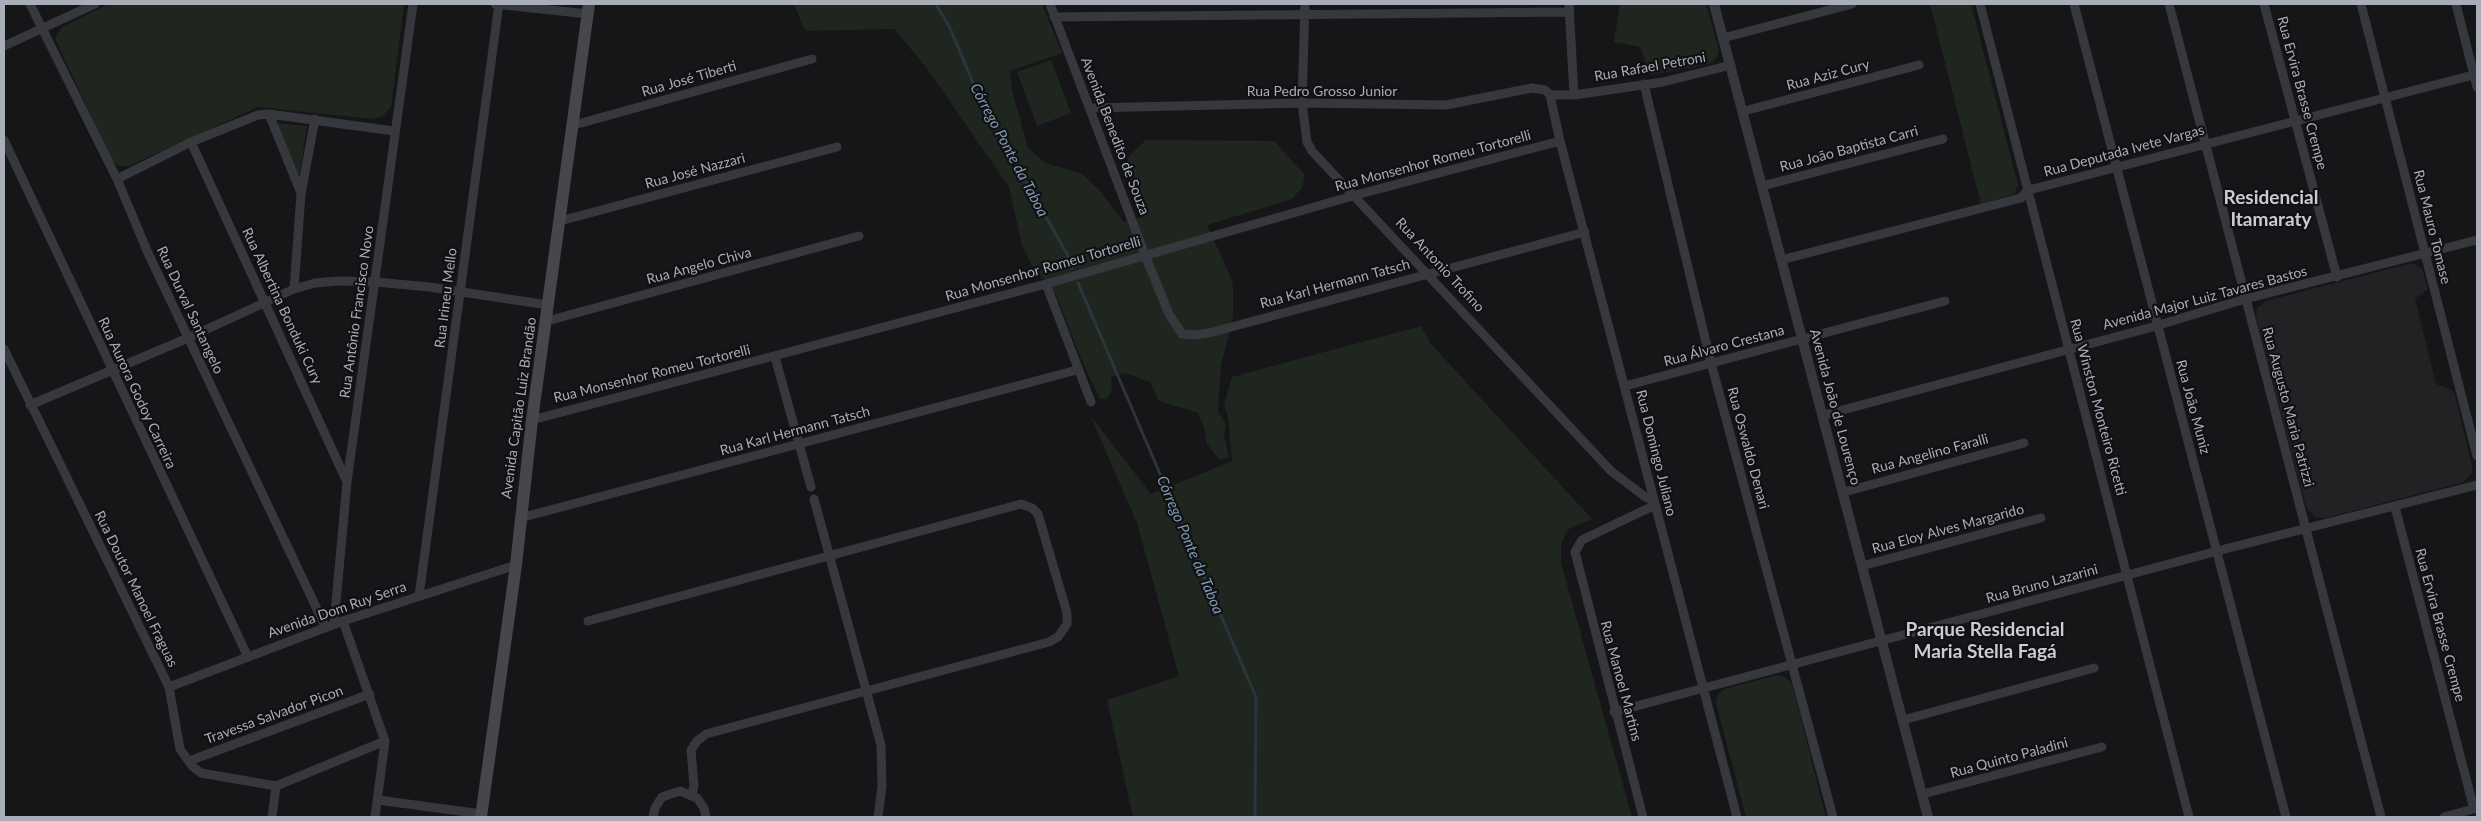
<!DOCTYPE html>
<meta charset="utf-8">
<style>
body{margin:0}
#map{position:relative;width:2481px;height:821px;overflow:hidden;background:#161618;font-family:Lato,sans-serif}
canvas{display:block}
.frame{position:absolute;inset:0;border:5px solid #a8adb8;pointer-events:none}
</style>
<div id="map">
<canvas width="2481" height="821"></canvas>
<div class="frame"></div>
</div>
<script>
const context = document.querySelector('canvas').getContext('2d');
context.lineJoin = 'round';
function fill(path, color) {
  context.fillStyle = color;
  context.fill(path, 'evenodd');
}
function poly(rows) {
  const path = new Path2D();
  for (const r of rows) {
    path.moveTo(r[0], r[1]);
    for (let i = 2; i < r.length; i += 2) path.lineTo(r[i], r[i + 1]);
  }
  return path;
}
function stroke(path, color, width, dash) {
  context.strokeStyle = color;
  context.lineWidth = width;
  context.lineCap = dash ? 'butt' : 'round';
  context.setLineDash(dash || []);
  context.stroke(path);
}
function write(font, color, halo, rows, align = 'center') {
  context.font = font + ' Lato,sans-serif';
  context.lineWidth = 4.5;
  context.setLineDash([]);
  context.textBaseline = 'middle';
  context.strokeStyle = halo;
  context.fillStyle = color;
  for (const [text, x, y, turn = 0] of rows) {
    context.save();
    context.translate(x, y);
    context.rotate((+turn || 0) * Math.PI / 180);
    context.textAlign = isNaN(turn) ? turn : align;
    if (halo) context.strokeText(text, 0, 0);
    context.fillText(text, 0, 0);
    context.restore();
  }
}
fill(poly([
 [2412,263,2422,269,2428,289,2415,299,2436,384,2454,391,2472,465,2472,473,2464,482,2325,518,2315,517,2306,507,2256,317,2257,308,2266,301]
]), '#222225');
fill(poly([
 [109,4,404,4,391,107,383,116,372,119,258,107,129,166,118,166,111,160,55,38,62,27],
 [794,4,1042,4,1062,53,1010,71,1012,90,1028,148,1045,163,1081,173,1099,190,1124,222,1143,217,1125,169,1129,156,1146,140,1274,141,1305,175,1302,188,1292,199,1207,225,1232,280,1233,287,1233,316,1221,366,1218,412,1226,424,1224,435,1229,458,1219,460,1207,444,1204,427,1198,413,1159,401,1150,382,1125,373,1111,377,1112,390,1107,399,1100,399,1081,359,1056,294,1031,264,1022,245,1009,187,926,67,894,29,805,31],
 [1620,4,1706,4,1719,50,1717,57,1709,64,1650,75,1640,47,1614,42],
 [1930,4,1971,4,2018,185,2014,194,1981,204],
 [1051,60,1071,113,1037,126,1017,72],
 [276,123,307,126,300,174,298,175],
 [1421,326,1431,344,1592,519,1567,530,1561,545,1561,563,1632,817,1133,817,1107,700,1179,676,1137,523,1090,415,1151,494,1232,461,1228,416,1224,405,1232,377],
 [1777,675,1785,677,1792,684,1826,817,1746,817,1716,703,1718,695,1724,689]
]), '#1e261f');
stroke(poly([
 [936,4,950,28,982,104,1067,254,1072,268],
 [1078,283,1256,697,1255,817]
]), '#2c353c', 3);
stroke(poly([
 [30,4,117,179,148,253,326,628],
 [495,4,588,14],
 [1050,4,1145,255,1169,314,1182,334,1194,335,1209,333,1585,232],
 [1305,4,1302,103,1307,142,1312,151,1611,471,1644,496,1654,501],
 [1569,4,1574,95],
 [1980,4,2189,817],
 [2074,4,2286,817],
 [2169,4,2381,817],
 [2264,4,2337,277],
 [2361,4,2477,456],
 [2456,4,2477,87],
 [1054,17,1569,12],
 [1723,38,1852,4],
 [4,46,95,4],
 [1644,84,1711,363,1833,817],
 [1550,95,1560,141,1737,817],
 [1550,95,1574,95,1663,82,1731,65],
 [1091,108,1302,103,1446,105,1532,88,1545,90,1550,95],
 [1744,111,1919,65],
 [269,114,301,193],
 [574,125,812,59],
 [4,140,248,657],
 [191,142,347,482],
 [117,179,191,142,258,115,269,114,394,131],
 [1762,186,1943,139],
 [560,221,837,147],
 [1781,260,2021,198,2027,191,2033,189,2477,74],
 [1046,284,1091,402],
 [294,289,301,194,315,119],
 [547,321,859,236],
 [4,349,169,687,180,749,192,766,201,773,276,786,272,817],
 [775,357,811,487],
 [1625,386,1945,301],
 [30,405,188,338,294,289,315,283,339,281,376,282,429,287,548,305],
 [1824,415,2149,328,2245,299,2477,240],
 [532,420,1046,284,1356,195,1560,141],
 [1844,492,2024,443],
 [814,499,881,745,882,787,878,817],
 [2395,507,2474,809],
 [520,518,1077,370],
 [1862,566,2041,518],
 [419,596,499,4],
 [343,621,385,741,375,817],
 [588,621,1021,504,1032,508,1038,514,1067,613,1067,624,1058,637,1049,642,706,734,697,741,691,750,694,786,692,794],
 [334,624,347,482,413,4],
 [169,687,343,621,516,565],
 [1614,712,2225,549,2477,485],
 [1903,720,2094,668],
 [189,761,370,694],
 [276,786,385,741],
 [1923,794,2102,747],
 [378,800,482,814],
 [653,817,655,808,662,797,680,791,697,798,704,808,706,817],
 [1643,817,1575,552,1582,540,1655,505],
 [2444,817,2477,808]
]), '#37383d', 9);
stroke(poly([
 [1714,4,1928,817]
]), '#37383d', 10);
stroke(poly([
 [481,817,516,565,532,420,589,4]
]), '#45474d', 12);
write('14px', '#a8adb8', '#111113', [
 ["Rua Rafael Petroni",1650,67,-10],
 ["Rua Aziz Cury",1828,75,-15],
 ["Rua José Tiberti",689,79,-16],
 ["Rua Pedro Grosso Junior",1322,91],
 ["Rua Ervira Brasse Crempe",2302,93,75],
 ["Avenida Benedito de Souza",1115,136,69],
 ["Rua João Baptista Carri",1849,149,-15],
 ["Rua Deputada Ivete Vargas",2124,151,-15],
 ["Rua Monsenhor Romeu Tortorelli",1433,161,-15],
 ["Rua José Nazzari",695,171,-15],
 ["Rua Mauro Tomase",2432,227,76],
 ["Rua Antonio Trofino",1440,265,47],
 ["Rua Angelo Chiva",699,266,-15],
 ["Rua Monsenhor Romeu Tortorelli",1043,269,-16],
 ["Rua Karl Hermann Tatsch",1335,284,-15],
 ["Rua Irineu Mello",446,298,-83],
 ["Avenida Major Luiz Tavares Bastos",2205,298,-15],
 ["Rua Albertina Bonduki Cury",282,306,65],
 ["Rua Durval Santangelo",190,310,65],
 ["Rua Antônio Francisco Novo",357,312,-82],
 ["Rua Álvaro Crestana",1724,346,-15],
 ["Rua Monsenhor Romeu Tortorelli",652,374,-14],
 ["Rua Aurora Godoy Carreira",137,393,65],
 ["Avenida João de Lourenço",1835,407,75],
 ["Rua Winston Monteiro Ricetti",2098,407,75],
 ["Rua João Muniz",2193,407,75],
 ["Rua Augusto Maria Patrizzi",2288,407,75],
 ["Avenida Capitão Luiz Brandão",519,408,-82],
 ["Rua Karl Hermann Tatsch",795,431,-15],
 ["Rua Oswaldo Denari",1748,448,75],
 ["Rua Domingo Juliano",1656,453,76],
 ["Rua Angelino Faralli",1930,454,-15],
 ["Rua Eloy Alves Margarido",1948,529,-15],
 ["Rua Bruno Lazarini",2042,584,-15],
 ["Rua Doutor Manoel Fraguas",136,589,64],
 ["Avenida Dom Ruy Serra",337,610,-19],
 ["Rua Ervira Brasse Crempe",2440,625,75],
 ["Rua Manoel Martins",1621,681,75],
 ["Travessa Salvador Picon",274,715,-20],
 ["Rua Quinto Paladini",2009,758,-15]
]);
write('italic 15px', '#7f9bb3', '#111113', [
 ["Córrego Ponte da Taboa",1009,150,62],
 ["Córrego Ponte da Taboa",1190,545,67]
]);
write('bold 19px', '#c9ccd4', '#111113', [
 ["Residencial",2271,198],
 ["Itamaraty",2271,220],
 ["Parque Residencial",1985,630],
 ["Maria Stella Fagá",1985,652]
]);
</script>
